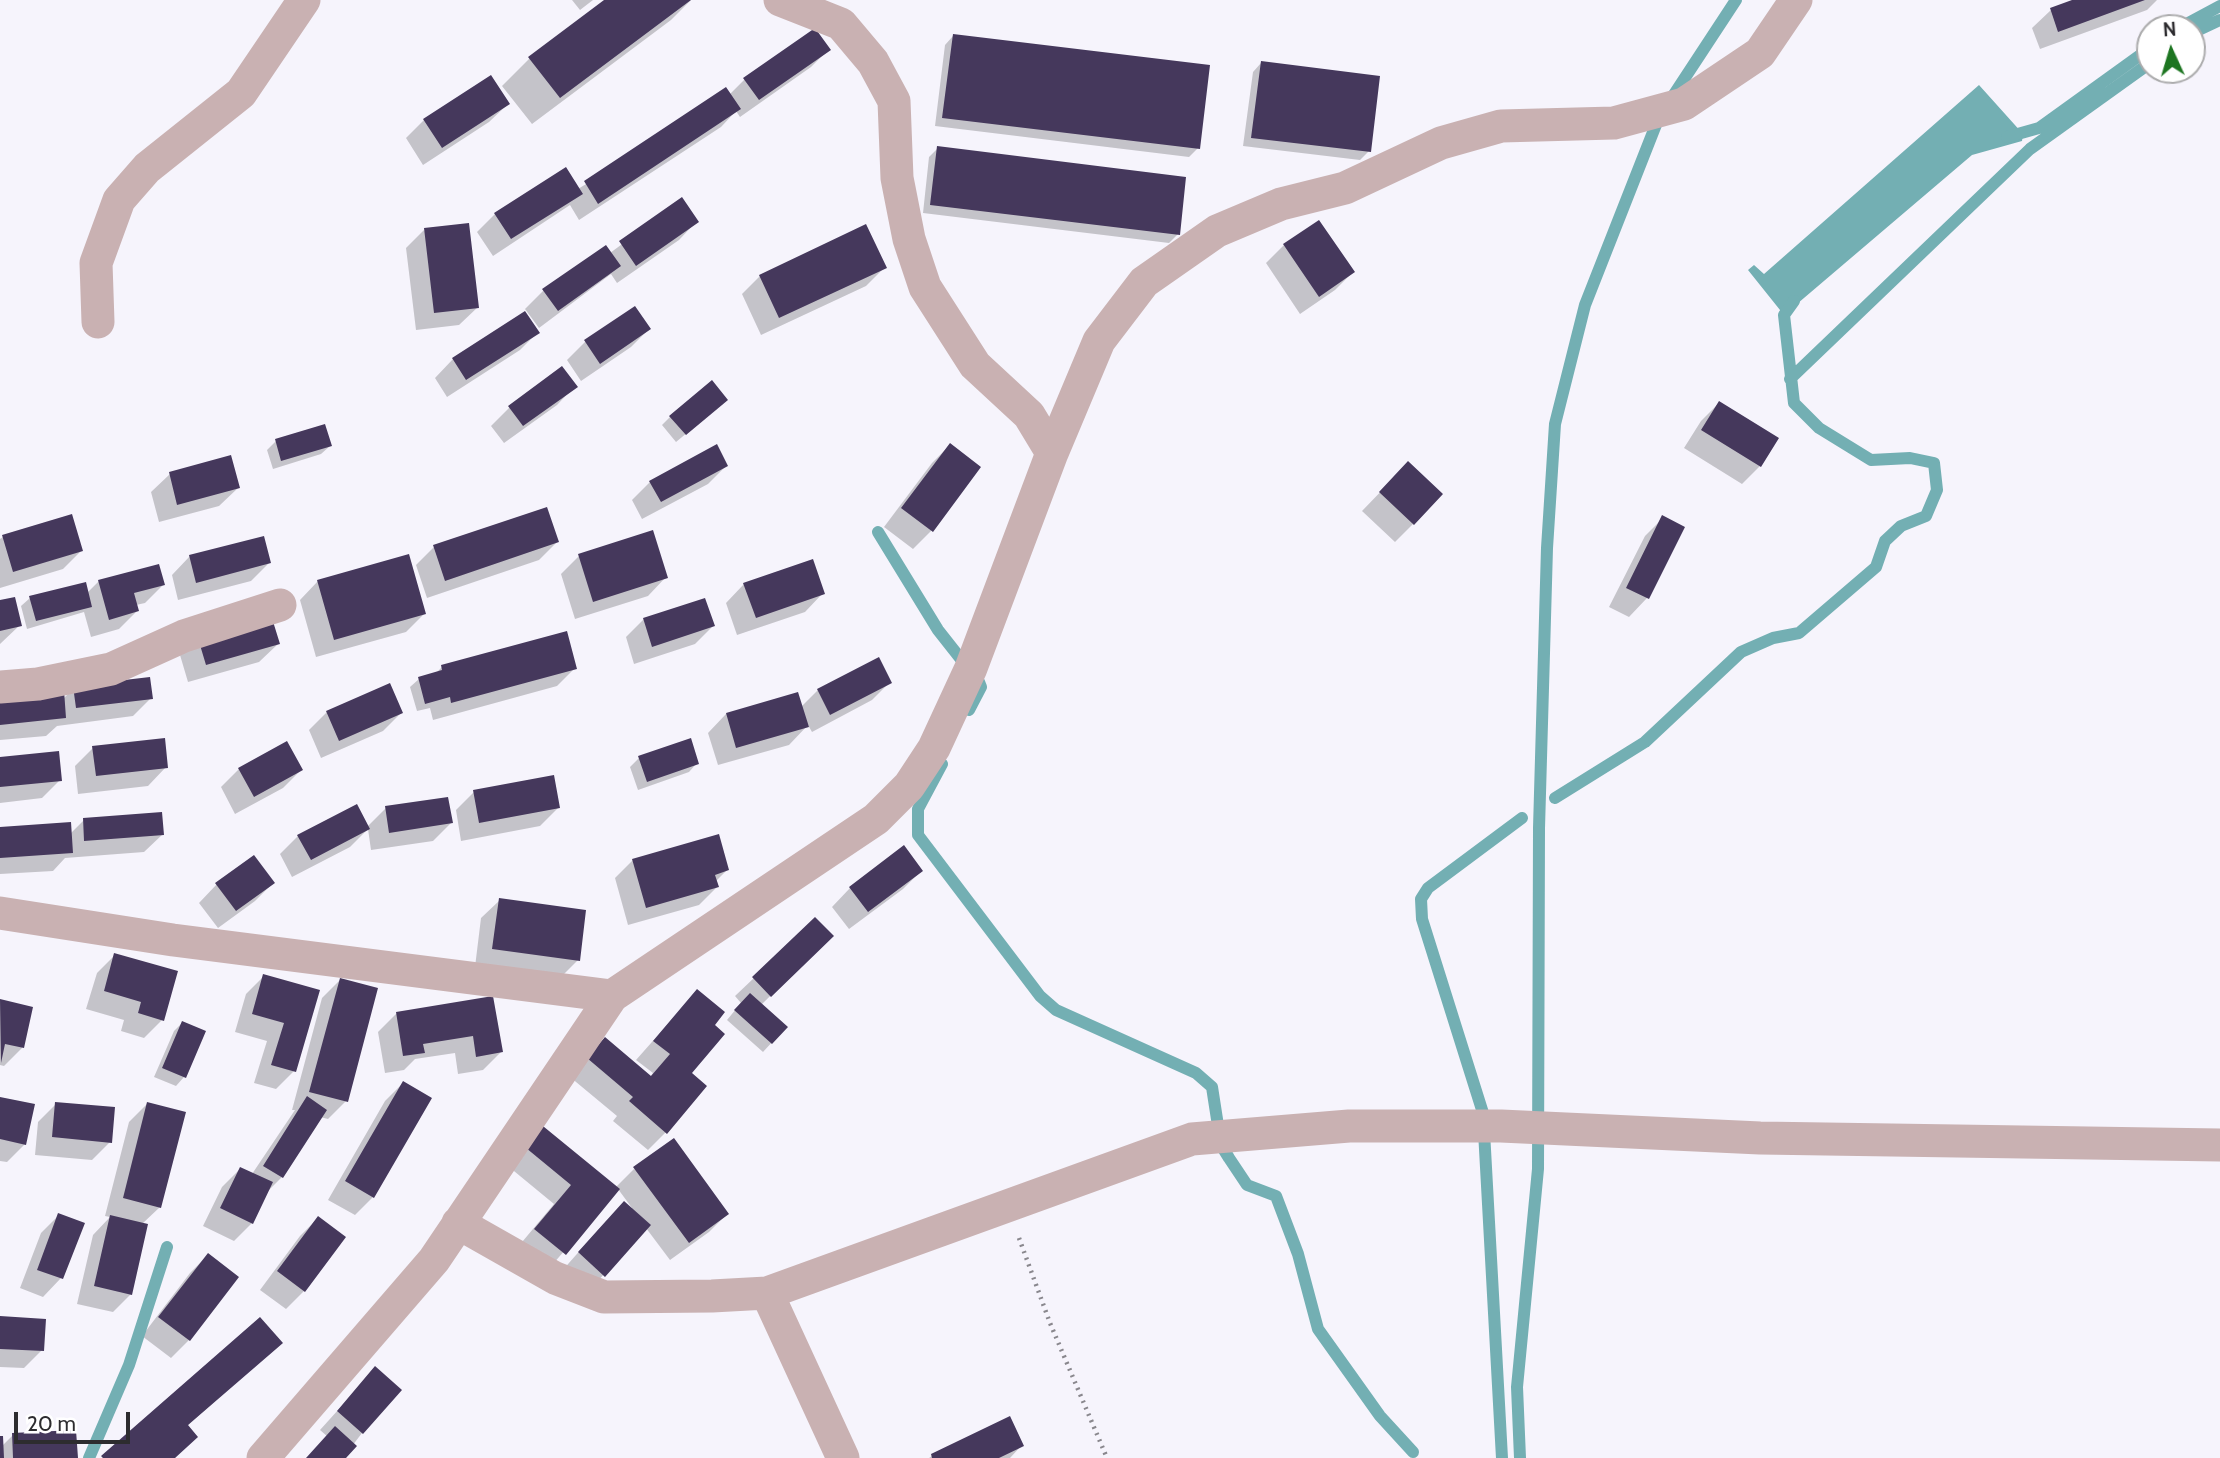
<!DOCTYPE html>
<style>
body{margin:0}
#map{position:relative;width:2220px;height:1458px;overflow:hidden;background:#f6f4fc;font-family:Cabin,sans-serif}
canvas{display:block}
.north{position:absolute;left:2136px;top:14px;width:70px;height:70px;box-sizing:border-box;background:#fff;border:2px solid #ababac;border-radius:50%;rotate:356deg;font-size:19px;font-weight:700;line-height:28px;text-align:center;color:#2d2c2f}
.north::after{content:'';display:block;margin:auto;width:24px;height:32px;background:#1d7521;clip-path:polygon(50% 0,100% 100%,50% 72%,0 100%)}
.scale{position:absolute;left:14px;top:1412px;width:116px;height:32px;box-sizing:border-box;border:4px solid #2d2c2f;border-top:0;padding-left:9px;font-size:21px;line-height:24px;white-space:nowrap;color:#2d2c2f;-webkit-text-stroke:5px #fff;paint-order:stroke}
</style>
<div id="map">
<canvas width="2220" height="1458"></canvas>
<div class="north">N</div>
<div class="scale">20 m</div>
</div>
<script>
const context = document.querySelector('canvas').getContext('2d');
context.lineJoin = 'round';
function fill(path, color) {
  context.fillStyle = color;
  context.fill(path, 'evenodd');
}
function poly(rows) {
  const path = new Path2D();
  for (const r of rows) {
    path.moveTo(r[0], r[1]);
    for (let i = 2; i < r.length; i += 2) path.lineTo(r[i], r[i + 1]);
  }
  return path;
}
function stroke(path, color, width, dash) {
  context.strokeStyle = color;
  context.lineWidth = width;
  context.lineCap = dash ? 'butt' : 'round';
  context.setLineDash(dash || []);
  context.stroke(path);
}
fill(poly([
 [1979,85,2023,134,2022,141,1972,155,1784,315,1748,270,1754,265,1764,274]
]), '#73afb3');
fill(poly([
 [572,0,593,0,580,10],
 [607,0,691,0,671,20,532,124,502,86,529,59],
 [2078,0,2157,0,2147,10,2040,49,2032,28,2051,10],
 [815,30,829,49,811,67,740,117,736,111,721,127,579,220,570,205,493,256,477,232,495,214,578,189,729,95,744,80],
 [953,36,1198,148,1189,157,935,126,945,45],
 [1261,63,1369,151,1360,160,1243,146,1253,72],
 [508,104,489,122,423,165,406,138,424,120],
 [938,148,1178,234,1169,243,923,213,929,157],
 [682,200,697,221,679,240,617,283,611,274,539,328,525,309,543,291,610,253],
 [424,230,478,307,459,325,416,330,406,248],
 [1284,245,1353,272,1335,290,1300,314,1266,263],
 [885,267,866,286,761,335,742,294,760,276],
 [635,308,649,329,631,347,581,381,567,360,585,342],
 [525,313,538,332,520,350,447,397,435,378,453,359],
 [562,368,575,386,557,405,504,443,491,426,509,408],
 [1719,403,1760,466,1742,484,1684,448,1701,421],
 [717,408,676,442,662,425,670,417],
 [276,441,330,446,321,454,273,469,267,450],
 [950,445,931,531,913,549,884,527,932,463],
 [726,466,708,484,642,519,632,500,650,482],
 [170,474,238,488,219,506,159,522,151,492],
 [1390,482,1413,524,1395,542,1362,511],
 [1663,518,1682,528,1647,598,1629,617,1609,607,1645,536],
 [3,537,81,551,63,569,0,588,0,539],
 [557,542,539,560,427,598,416,565,434,547],
 [190,556,269,563,251,581,178,600,172,575],
 [579,556,666,577,648,596,575,619,561,574],
 [99,581,163,585,145,603,136,605,137,611,119,629,91,637,84,612,27,629,21,606,30,598,87,593],
 [318,581,424,614,406,632,316,657,300,600],
 [744,584,823,593,805,612,737,635,726,603],
 [0,602,20,625,0,644],
 [644,619,713,626,695,644,634,664,626,637],
 [198,637,278,644,259,662,188,682,180,655],
 [442,667,575,668,557,686,433,720,430,708,417,711,410,687,419,679,435,674],
 [890,682,872,700,812,732,808,725,789,745,718,765,708,733,726,714,801,707,818,690],
 [74,688,151,698,133,716,57,726,46,736,0,740,0,698,63,699],
 [327,712,401,713,383,731,321,758,309,730],
 [93,748,166,767,148,786,78,794,75,766],
 [639,758,697,763,689,772,638,790,630,767],
 [0,759,60,780,42,798,0,803],
 [239,769,301,770,283,788,235,814,221,787],
 [474,792,558,808,540,826,461,841,456,810],
 [386,808,451,823,433,841,371,850,368,829,350,847,292,877,280,854,298,836,367,827],
 [84,820,163,834,144,852,65,858,53,871,0,874,0,829,70,834],
 [904,848,921,871,903,889,849,929,832,907,850,888],
 [633,860,727,870,716,881,717,887,699,905,628,925,615,878],
 [273,883,255,901,218,928,199,903,217,884],
 [500,900,578,960,560,978,475,967,481,918],
 [815,920,813,954,761,1005,786,1027,763,1052,727,1020,741,1003,735,996],
 [115,955,162,1020,144,1038,121,1031,124,1020,86,1009,97,973],
 [264,976,318,991,294,1071,276,1089,254,1083,267,1041,235,1032,246,994],
 [340,980,346,1101,328,1119,320,1117,282,1177,266,1193,252,1223,234,1241,203,1226,222,1187,240,1169,252,1174,295,1110,292,1110,322,998],
 [697,991,712,1025,666,1132,648,1150,613,1121,617,1116,570,1077,587,1057,650,1077,653,1073,636,1060],
 [492,998,501,1052,483,1070,458,1074,455,1053,415,1059,404,1070,385,1073,378,1032,396,1014],
 [0,1000,31,1008,22,1048,4,1066,0,1065],
 [182,1023,184,1077,176,1086,154,1077,174,1031],
 [403,1083,373,1197,355,1215,328,1200,385,1101],
 [0,1098,25,1144,7,1162,0,1161],
 [56,1104,110,1142,92,1160,35,1155,38,1122],
 [147,1104,160,1207,142,1224,131,1294,113,1312,77,1304,93,1235,110,1217,105,1216,129,1122],
 [520,1142,616,1187,634,1169,727,1214,709,1232,670,1260,646,1228,586,1294,561,1272,606,1221,632,1208,618,1189,546,1272,517,1248,554,1204,503,1162],
 [59,1215,61,1278,43,1297,20,1288,41,1233],
 [318,1218,304,1291,286,1309,260,1290,300,1236],
 [208,1255,189,1340,171,1358,142,1336,190,1273],
 [0,1318,42,1350,24,1368,0,1367],
 [260,1320,280,1343,187,1426,175,1458,102,1458],
 [375,1369,362,1433,343,1458,307,1458,328,1437,320,1430],
 [13,1435,76,1458,0,1458,0,1438,2,1446],
 [1022,1445,1010,1458,929,1458,932,1456]
]), '#0003');
stroke(poly([
 [2179,28,2220,6],
 [2192,33,2220,20],
 [1669,102,1736,0],
 [2007,137,2039,128,2150,48],
 [1790,379,2030,149,2150,63],
 [878,532,938,630,979,682,981,687,969,710],
 [942,764,918,809,918,835,1040,996,1056,1010,1196,1073,1212,1087,1221,1145,1229,1158,1247,1185,1276,1196,1298,1254,1318,1329,1380,1416,1413,1452],
 [1555,798,1645,742,1741,652,1773,638,1799,633,1876,567,1885,541,1901,526,1926,516,1937,490,1934,463,1910,458,1871,460,1819,428,1794,403,1784,315,1794,301],
 [89,1458,129,1365,167,1247],
 [1502,1458,1483,1113,1422,919,1421,899,1428,888,1522,818],
 [1520,1458,1517,1387,1538,1169,1539,828,1547,548,1555,424,1585,305,1659,117]
]), '#73afb3', 12);
fill(poly([
 [604,0,691,0,560,98,528,57],
 [2072,0,2145,0,2058,32,2050,8],
 [815,28,831,50,759,100,743,78],
 [953,34,1210,65,1200,149,942,118],
 [1261,61,1380,76,1371,152,1251,138],
 [491,75,510,104,442,148,423,119],
 [726,87,741,109,598,204,584,181],
 [937,146,1186,177,1180,235,930,205],
 [566,167,583,194,511,239,494,213],
 [682,197,699,222,636,266,619,241],
 [1319,220,1355,272,1319,297,1283,244],
 [469,223,479,308,434,313,424,228],
 [866,224,887,268,779,318,759,275],
 [606,245,621,266,558,311,542,289],
 [635,306,651,329,600,364,584,340],
 [525,311,540,333,466,380,452,358],
 [562,366,578,387,523,426,508,406],
 [712,380,728,400,686,435,669,416],
 [1719,401,1779,438,1761,467,1701,430],
 [325,424,332,446,281,461,275,439],
 [950,443,981,467,933,532,901,508],
 [717,444,728,466,661,502,649,481],
 [231,455,240,488,177,505,169,472],
 [1408,461,1443,494,1414,525,1379,492],
 [547,507,559,542,445,581,433,545],
 [72,514,83,551,13,572,2,535],
 [1662,515,1685,527,1649,599,1626,588],
 [653,530,668,578,593,602,578,554],
 [264,536,271,563,196,583,189,555],
 [409,554,426,614,334,640,317,580],
 [813,559,825,594,756,618,743,583],
 [159,564,165,585,134,593,139,611,109,620,98,580],
 [86,582,92,607,36,621,29,596],
 [15,597,22,626,0,631,0,600],
 [705,598,715,626,652,647,643,618],
 [271,615,280,644,206,665,197,635],
 [567,631,577,669,451,703,450,697,425,704,418,677,442,670,441,665],
 [879,657,892,683,830,715,817,689],
 [150,677,153,699,76,708,73,686],
 [390,683,403,713,339,741,326,711],
 [64,690,66,718,0,725,0,696],
 [798,692,809,727,736,748,726,713],
 [165,738,168,768,96,776,92,746],
 [691,738,699,764,647,782,638,756],
 [287,741,303,770,254,797,238,768],
 [59,751,62,781,0,787,0,757],
 [554,775,560,808,479,823,473,790],
 [448,797,453,823,389,833,385,806],
 [357,804,370,829,311,860,297,835],
 [162,812,164,835,84,841,83,818],
 [71,822,73,853,0,858,0,827],
 [719,834,729,870,715,875,719,887,646,908,632,859],
 [904,845,923,871,868,912,849,887],
 [254,855,275,883,236,911,215,883],
 [499,898,586,910,580,961,492,949],
 [815,917,834,936,771,997,752,977],
 [114,953,178,971,164,1021,138,1013,141,1002,104,991],
 [263,974,320,990,296,1072,271,1065,284,1023,252,1014],
 [340,978,378,988,348,1102,309,1092],
 [697,989,725,1012,715,1025,725,1034,692,1073,707,1086,667,1134,629,1101,633,1097,587,1058,605,1037,651,1076,670,1054,653,1041],
 [750,993,788,1027,772,1044,734,1010],
 [493,996,503,1052,476,1057,473,1036,423,1044,425,1053,403,1056,396,1012],
 [0,999,33,1007,24,1048,5,1044,1,1063],
 [182,1021,206,1031,186,1078,162,1068],
 [403,1081,432,1098,374,1198,345,1181],
 [307,1096,327,1110,283,1178,263,1166],
 [0,1097,35,1104,26,1145,0,1139],
 [55,1102,115,1107,112,1143,52,1137],
 [147,1102,186,1112,161,1208,123,1198],
 [538,1122,620,1189,566,1255,534,1229,571,1185,520,1143],
 [674,1138,729,1214,689,1243,633,1167],
 [240,1167,273,1182,253,1224,220,1208],
 [624,1201,651,1225,605,1277,578,1252],
 [58,1213,85,1223,63,1279,37,1270],
 [110,1215,148,1224,132,1295,94,1286],
 [318,1216,346,1237,305,1292,277,1271],
 [208,1253,239,1277,190,1341,158,1317],
 [0,1316,46,1319,44,1351,0,1349],
 [260,1317,283,1343,188,1425,198,1437,175,1458,103,1458,101,1456],
 [375,1366,402,1390,363,1434,337,1411],
 [1010,1416,1024,1446,999,1458,932,1458,931,1454],
 [335,1426,357,1446,346,1458,306,1458],
 [76,1430,78,1458,13,1458,12,1433],
 [0,1436,3,1436,4,1458,0,1458]
]), '#45385c');
stroke(poly([
 [1019,1238,1050,1323,1107,1458]
]), '#89878d', 4.5, [2, 5]);
stroke(poly([
 [780,0,841,24,873,62,894,101,897,178,909,239,925,287,975,365,1029,415,1052,453],
 [98,322,96,263,119,200,147,168,241,93,304,0],
 [0,687,38,684,111,669,184,636,280,605],
 [0,913,173,940,612,996],
 [458,1223,555,1278,604,1297,712,1296,767,1293,1192,1139,1349,1126,1501,1126,1760,1138,2220,1145],
 [767,1293,843,1458],
 [263,1458,434,1260,612,996,876,819,909,786,934,748,971,668,1052,453,1099,341,1144,282,1217,231,1281,204,1345,188,1441,143,1501,126,1614,123,1684,104,1760,53,1796,0]
]), '#c9b1b2', 33);
</script>
